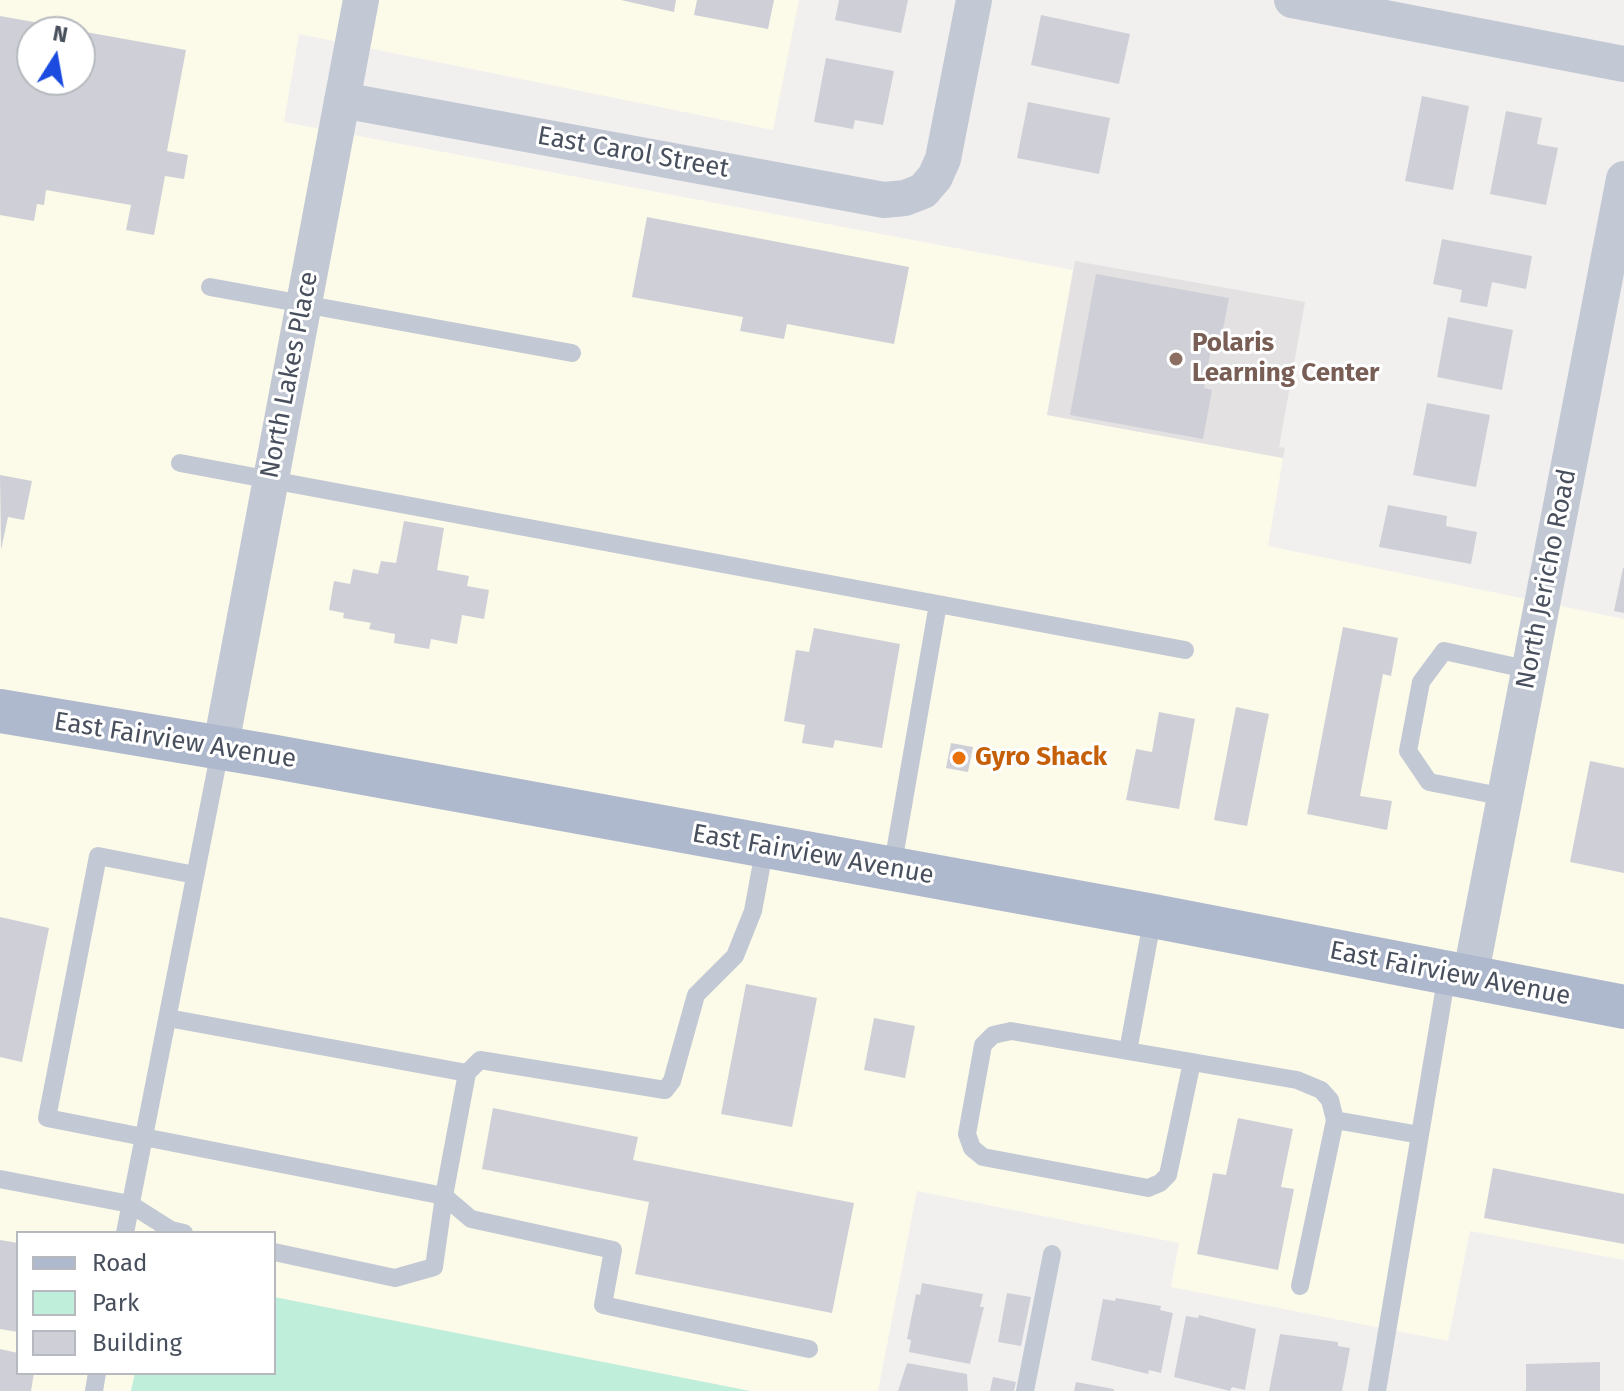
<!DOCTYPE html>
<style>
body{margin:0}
#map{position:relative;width:1624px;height:1391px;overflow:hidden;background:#f2f0ef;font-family:"Fira Sans",sans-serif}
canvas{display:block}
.legend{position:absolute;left:16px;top:1231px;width:260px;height:144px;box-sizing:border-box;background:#fff;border:2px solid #b6b9be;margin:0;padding:10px 14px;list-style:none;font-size:24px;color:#484f5d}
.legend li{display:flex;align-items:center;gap:16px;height:40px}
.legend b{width:40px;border:2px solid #b6b9be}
.north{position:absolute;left:16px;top:16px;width:80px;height:80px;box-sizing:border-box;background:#fff;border:2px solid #b6b9be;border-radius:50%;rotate:11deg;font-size:22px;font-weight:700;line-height:32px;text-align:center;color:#484f5d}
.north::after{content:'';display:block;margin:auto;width:28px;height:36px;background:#1c4cdf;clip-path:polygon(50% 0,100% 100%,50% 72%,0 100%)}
</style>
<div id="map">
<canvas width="1624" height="1391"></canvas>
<ul class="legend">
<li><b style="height:10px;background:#afb9ce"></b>Road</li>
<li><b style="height:22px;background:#bfeeda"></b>Park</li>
<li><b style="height:22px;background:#cfd0d7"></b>Building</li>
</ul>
<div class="north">N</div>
</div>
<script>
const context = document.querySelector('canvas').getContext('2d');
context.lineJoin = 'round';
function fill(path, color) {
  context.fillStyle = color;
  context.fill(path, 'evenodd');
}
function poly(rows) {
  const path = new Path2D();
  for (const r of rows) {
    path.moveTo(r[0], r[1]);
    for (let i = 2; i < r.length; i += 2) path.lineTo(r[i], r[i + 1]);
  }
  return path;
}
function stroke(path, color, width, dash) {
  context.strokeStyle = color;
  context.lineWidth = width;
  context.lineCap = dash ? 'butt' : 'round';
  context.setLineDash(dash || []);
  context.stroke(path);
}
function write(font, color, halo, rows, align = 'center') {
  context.font = font + ' "Fira Sans",sans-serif';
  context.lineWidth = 6;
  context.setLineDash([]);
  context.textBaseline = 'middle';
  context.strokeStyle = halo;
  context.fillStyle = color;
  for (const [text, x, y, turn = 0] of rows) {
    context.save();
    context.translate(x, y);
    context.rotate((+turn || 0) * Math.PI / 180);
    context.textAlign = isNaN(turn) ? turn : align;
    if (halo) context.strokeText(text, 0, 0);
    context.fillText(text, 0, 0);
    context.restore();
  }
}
fill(poly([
 [0,0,799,0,773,130,299,34,284,122,1073,270,1047,415,1283,458,1268,546,1624,619,1624,1260,1470,1231,1448,1341,1171,1287,1179,1243,917,1191,878,1391,750,1391,274,1297,274,1233,18,1233,18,1373,135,1373,131,1391,0,1391],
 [32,32,80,32,80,80,32,80]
]), '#fcfae9');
fill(poly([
 [1075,261,1305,302,1279,447,1285,448,1283,458,1047,415]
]), '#e3e1e1');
fill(poly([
 [274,1297,750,1391,131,1391,135,1373,274,1373]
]), '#bfeeda');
fill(poly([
 [621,0,676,0,674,12],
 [697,0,774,0,768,29,694,15],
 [839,0,908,0,901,33,835,20],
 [1041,15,1130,34,1119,84,1031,65],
 [0,16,79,30,32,32,32,80,80,80,80,31,186,50,167,151,188,155,184,179,165,176,154,235,126,230,131,205,46,190,44,205,37,204,34,221,0,215],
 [826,58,894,71,883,125,855,120,853,129,814,122],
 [1422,96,1469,106,1453,190,1405,181],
 [1028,102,1110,118,1099,174,1017,158],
 [1506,111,1542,118,1537,144,1558,148,1546,205,1490,194],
 [647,217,909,267,894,344,787,324,784,339,740,331,743,317,632,297],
 [1442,239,1532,256,1526,289,1492,282,1487,307,1460,302,1462,290,1433,284],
 [1096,274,1229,298,1220,345,1212,344,1204,388,1212,390,1203,439,1070,415],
 [1448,317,1513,330,1502,390,1437,377],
 [1427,403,1490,415,1476,487,1413,475],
 [0,475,32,481,24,520,8,517,1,550],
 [1388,505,1447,516,1446,526,1477,532,1471,564,1379,547],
 [404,521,444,528,437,570,469,576,467,586,489,590,484,619,462,615,457,644,431,639,429,649,394,643,395,634,369,629,371,623,343,618,344,613,329,610,334,581,350,584,353,569,378,574,381,561,396,563],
 [1623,568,1624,568,1624,613,1614,611],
 [1343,627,1398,638,1391,676,1383,674,1360,796,1392,801,1387,830,1307,814],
 [814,628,900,644,882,748,835,740,833,748,802,743,805,725,784,721,796,650,809,652],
 [1236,707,1269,714,1247,826,1214,820],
 [1159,712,1195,719,1179,809,1126,800,1136,749,1152,752],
 [951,743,973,747,968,772,946,768],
 [1590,761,1624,768,1624,873,1570,862],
 [0,917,49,928,22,1062,0,1057],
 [746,984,817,998,792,1127,721,1114],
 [874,1018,915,1026,905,1078,864,1070],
 [493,1108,638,1137,633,1160,854,1203,832,1313,635,1274,649,1202,482,1169],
 [1238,1118,1293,1129,1281,1187,1294,1189,1278,1270,1197,1254,1213,1173,1226,1175],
 [1493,1168,1624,1194,1624,1244,1484,1218],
 [0,1240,18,1243,18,1332,0,1329],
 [922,1283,983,1294,980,1307,984,1307,970,1364,909,1352,911,1340,907,1339,916,1294,920,1295],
 [1007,1293,1031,1297,1021,1346,998,1342],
 [1116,1298,1161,1306,1160,1310,1173,1313,1161,1373,1149,1370,1148,1374,1091,1360,1103,1299,1115,1301],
 [1199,1315,1256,1329,1245,1390,1232,1387,1230,1391,1174,1377,1186,1316,1198,1318],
 [1280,1334,1338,1342,1338,1346,1350,1348,1342,1391,1269,1391],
 [0,1349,18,1353,18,1373,34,1373,31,1391,0,1391],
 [1600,1362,1600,1391,1526,1391,1526,1364],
 [907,1363,967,1374,968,1391,898,1391],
 [993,1377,1016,1382,1014,1391,990,1391],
 [1076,1382,1114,1389,1114,1391,1074,1391]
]), '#cfd0d7');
stroke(poly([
 [210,287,572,353],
 [180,463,1185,650],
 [1505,797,1429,782,1408,751,1421,682,1444,651,1530,670],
 [892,869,938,604],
 [195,875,98,856,47,1118,444,1196,467,1073,480,1060,665,1090,672,1081,696,995,735,956,753,911,765,846],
 [168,1018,467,1073],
 [1128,1051,1153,916],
 [1192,1062,1168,1175,1160,1183,1148,1188,983,1157,972,1148,967,1134,983,1045,993,1035,1011,1031,1297,1080,1321,1090,1330,1100,1335,1120],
 [0,1179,130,1204,171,1230,184,1233],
 [444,1196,471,1219,613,1250,603,1305,809,1349],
 [125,1233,220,750],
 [274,1252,395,1278,434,1267,444,1196],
 [1300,1286,1335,1120,1420,1135],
 [94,1391,97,1373],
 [1025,1391,1052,1254],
 [1377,1391,1447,974]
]), '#c3c9d4', 18);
stroke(poly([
 [1292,0,1624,64],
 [342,100,884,200,905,198,923,191,935,177,943,159,974,0],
 [220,750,361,0],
 [1470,978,1624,179]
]), '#c3c9d4', 36);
stroke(poly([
 [0,711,270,756,1153,916,1624,1007]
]), '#afb9ce', 44);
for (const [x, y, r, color] of [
 [1176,359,8,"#8d6e63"],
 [959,758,8,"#e8710a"]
]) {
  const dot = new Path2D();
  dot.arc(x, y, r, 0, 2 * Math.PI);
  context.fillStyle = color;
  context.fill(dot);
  stroke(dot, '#fff', 3);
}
write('26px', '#484f5d', '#fff', [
 ["East Carol Street",633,153,10],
 ["North Lakes Place",290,375,-79],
 ["North Jericho Road",1547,579,-79],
 ["East Fairview Avenue",175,741,9],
 ["East Fairview Avenue",813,855,10],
 ["East Fairview Avenue",1450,974,11]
]);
write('bold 26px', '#785e54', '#fff', [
 ["Polaris",1192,344],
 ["Learning Center",1192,374]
], 'left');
write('bold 26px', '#c56008', '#fff', [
 ["Gyro Shack",975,758]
], 'left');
</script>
